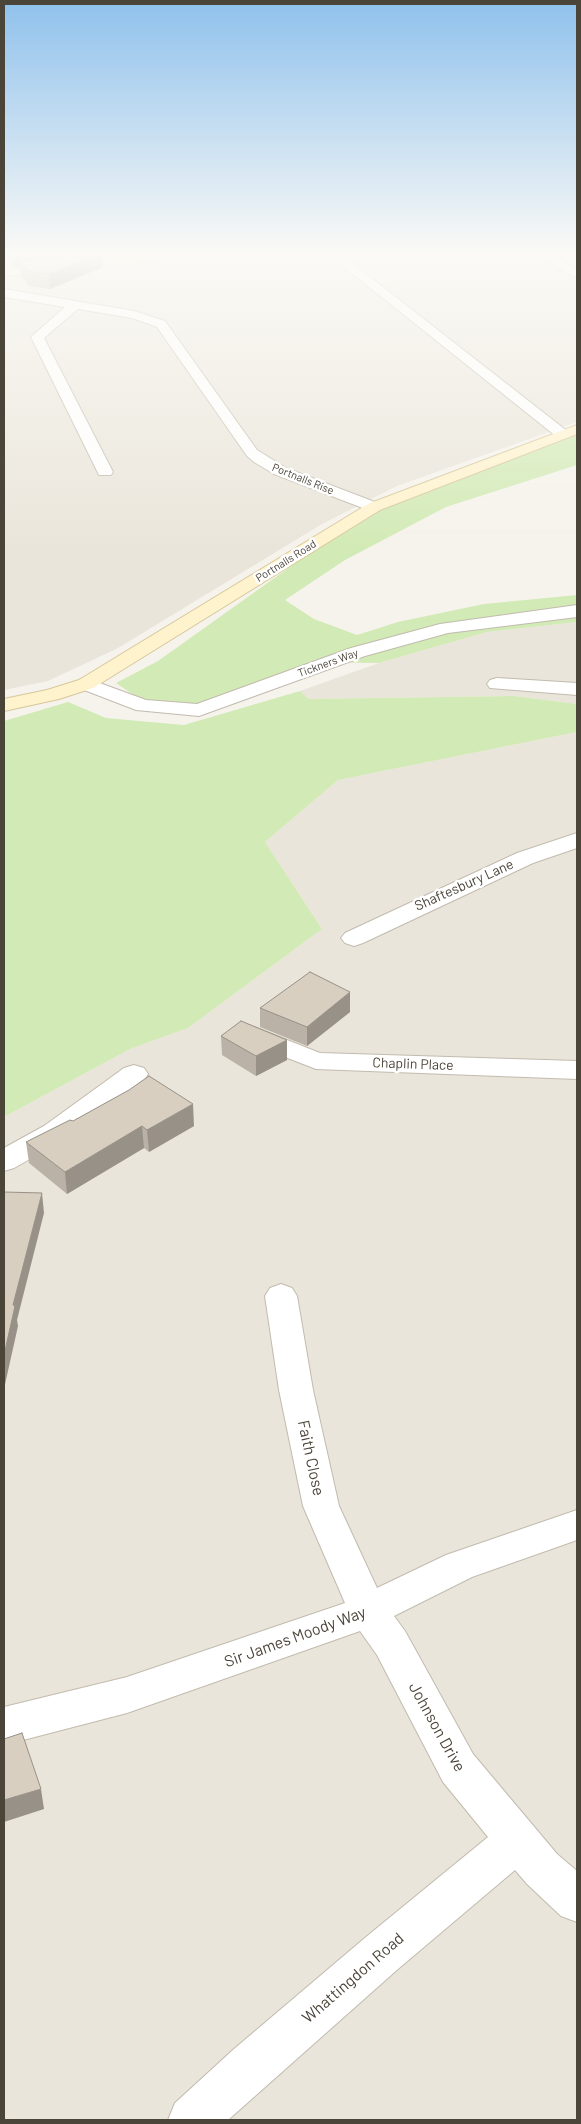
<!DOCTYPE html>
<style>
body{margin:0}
#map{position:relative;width:581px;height:2124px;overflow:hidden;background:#f6f3ec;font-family:Barlow,sans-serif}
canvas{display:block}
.frame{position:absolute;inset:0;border:5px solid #4b4439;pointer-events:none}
</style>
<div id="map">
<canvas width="581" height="2124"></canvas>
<div class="frame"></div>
</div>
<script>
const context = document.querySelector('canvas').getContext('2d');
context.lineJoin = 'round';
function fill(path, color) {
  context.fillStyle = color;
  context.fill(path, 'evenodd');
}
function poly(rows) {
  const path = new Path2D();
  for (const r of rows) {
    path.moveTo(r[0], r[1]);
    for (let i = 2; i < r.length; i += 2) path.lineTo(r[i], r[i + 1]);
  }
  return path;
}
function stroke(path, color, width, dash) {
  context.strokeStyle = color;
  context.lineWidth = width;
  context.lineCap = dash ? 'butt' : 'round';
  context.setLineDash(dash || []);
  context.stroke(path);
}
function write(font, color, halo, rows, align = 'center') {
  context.font = font + ' Barlow,sans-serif';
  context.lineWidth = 5;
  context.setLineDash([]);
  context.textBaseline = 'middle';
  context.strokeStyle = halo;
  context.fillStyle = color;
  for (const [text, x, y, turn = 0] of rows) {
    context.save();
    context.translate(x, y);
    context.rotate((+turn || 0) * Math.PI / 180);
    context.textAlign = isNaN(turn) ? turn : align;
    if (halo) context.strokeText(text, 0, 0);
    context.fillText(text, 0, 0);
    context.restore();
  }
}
fill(poly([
 [4,255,577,255,577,422,397,486,322,524,118,648,48,681,4,690],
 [577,622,577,704,514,696,309,699,300,691,379,663,487,632],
 [577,732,577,2120,4,2120,4,1117,130,1049,188,1028,322,929,265,842,338,780]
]), '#eae5da');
fill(poly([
 [577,429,577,465,446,507,345,560,285,600,314,619,357,635,398,622,484,604,577,595,577,622,487,632,379,663,319,662,197,704,144,702,116,683,158,661,374,507],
 [300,691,309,699,514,696,577,704,577,732,338,780,265,842,322,929,188,1028,130,1049,4,1117,4,721,68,702,106,718,184,725]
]), '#d2eab5');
const street = poly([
 [329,255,342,255,567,431,569,434,567,437,557,437,329,255],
 [537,255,551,255,577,270,577,278,537,255],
 [4,289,134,311,165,321,257,450,286,468,380,504,382,507,380,510,374,512,368,510,274,474,254,462,247,456,157,327,132,318,78,309,44,338,113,472,111,475,99,475,31,337,65,307,4,297,4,289],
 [577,605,577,617,448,633,365,656,199,716,136,710,79,688,76,684,79,680,86,678,146,700,197,704,351,648,440,624,577,605],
 [497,678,577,683,577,695,490,688,487,684,490,680,497,678],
 [577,833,577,848,533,863,363,943,354,946,345,943,341,938,345,933,517,853,577,833],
 [254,1027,320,1053,577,1061,577,1079,316,1069,244,1041,241,1035,244,1029,254,1027],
 [134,1065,144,1068,148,1074,144,1080,64,1140,14,1168,4,1171,4,1148,44,1126,124,1068,134,1065],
 [281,1284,292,1288,297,1296,313,1390,339,1506,377,1588,446,1555,577,1510,577,1540,472,1577,394,1616,405,1631,473,1754,557,1854,577,1871,577,1922,561,1916,527,1884,515,1870,398,1969,228,2120,168,2120,175,2103,234,2049,366,1937,488,1837,443,1782,377,1655,360,1631,127,1713,4,1745,4,1707,127,1677,345,1603,303,1506,279,1390,265,1296,270,1288,281,1284]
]);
const secondary = poly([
 [143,255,180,255,174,258,4,276,4,270,143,255],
 [577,425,577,434,380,510,93,688,59,699,4,711,4,699,47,690,79,680,368,504,577,425]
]);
stroke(street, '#c2bbae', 2);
stroke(secondary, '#d6c79b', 2);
fill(street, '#fff');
fill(secondary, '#fff3cd');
fill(poly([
 [6,255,13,255,13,257,102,258,103,267,50,289,29,286,21,276,20,266,14,267,7,257],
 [260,1008,350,1012,307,1046,260,1027],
 [221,1036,287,1040,287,1060,256,1076,222,1055],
 [73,1121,194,1126,149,1152,144,1148,67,1194,29,1163,26,1142]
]), '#bab2a6');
fill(poly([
 [13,255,127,255,102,258,103,267,50,289,49,274,20,261,20,266,14,267],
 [350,992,350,1012,307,1046,307,1027],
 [287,1040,287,1060,256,1076,256,1056],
 [193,1104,194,1126,149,1152,147,1130],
 [142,1126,144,1148,67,1194,65,1172],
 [42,1193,44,1213,17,1320,18,1326,4,1389,4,1355,13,1305],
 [41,1789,44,1809,4,1822,4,1800]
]), '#979187');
const building = poly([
 [83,255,97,255,49,274,27,271,20,261,83,255],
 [310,972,350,992,307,1027,260,1008,310,972],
 [241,1021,287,1040,256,1056,221,1036,241,1021],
 [149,1076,193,1104,147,1130,142,1126,65,1172,26,1142,70,1120,73,1121,129,1090,149,1076],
 [4,1192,42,1193,13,1305,15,1306,4,1355,4,1192],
 [22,1733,41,1789,4,1800,4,1739,22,1733]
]);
fill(building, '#d8cfc1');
stroke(building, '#979187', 1);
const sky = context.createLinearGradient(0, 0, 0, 552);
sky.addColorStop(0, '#8fc1ec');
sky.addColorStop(0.46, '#fbfaf6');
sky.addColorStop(1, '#fbfaf600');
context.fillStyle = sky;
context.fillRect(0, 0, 581, 552);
write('11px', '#4b4439', '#fff', [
 ["Portnalls Rise",303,479,22],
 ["Portnalls Road",286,561,-32],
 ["Tickners Way",328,663,-20]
]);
write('14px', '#4b4439', '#fff', [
 ["Shaftesbury Lane",464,885,-24],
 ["Chaplin Place",413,1064,2]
]);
write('16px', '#4b4439', '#fff', [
 ["Faith Close",311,1458,78],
 ["Sir James Moody Way",295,1637,-20],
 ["Johnson Drive",437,1727,61],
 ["Whattingdon Road",353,1978,-41]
]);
</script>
